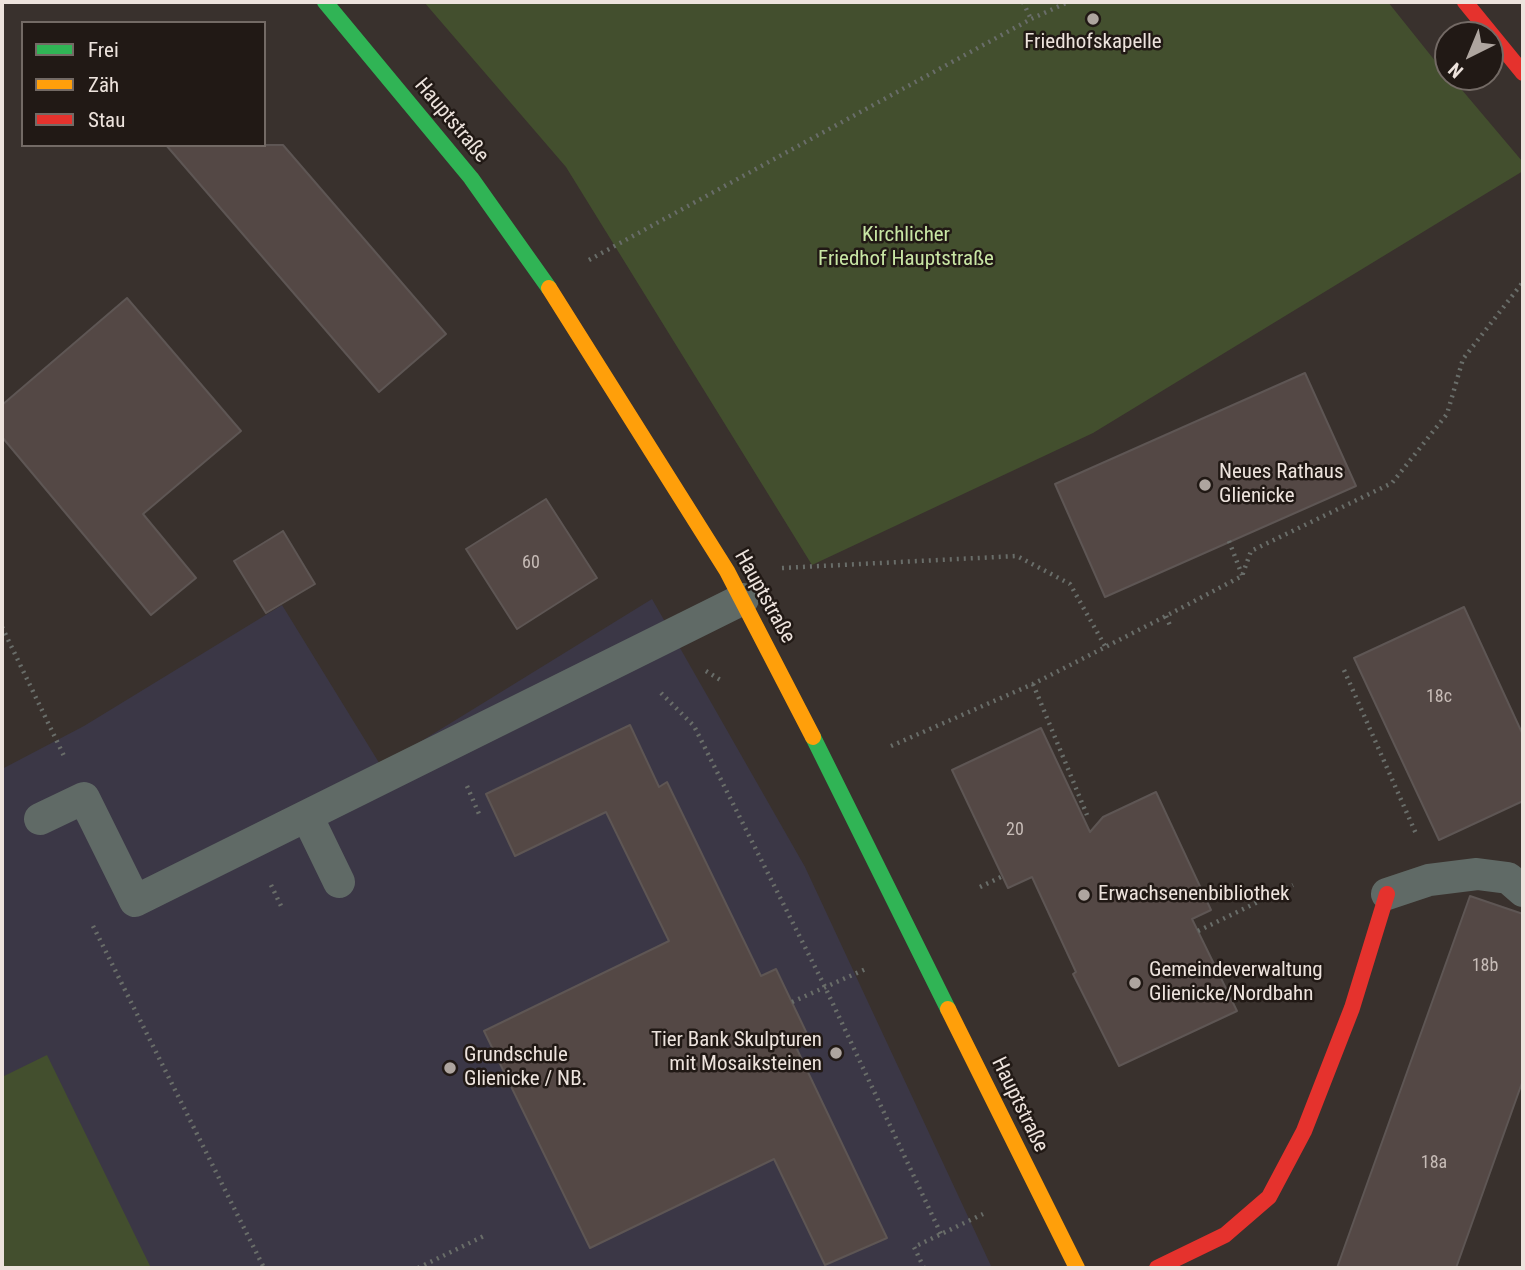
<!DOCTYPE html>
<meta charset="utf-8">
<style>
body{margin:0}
#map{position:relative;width:1525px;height:1270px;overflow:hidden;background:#39312d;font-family:"Roboto Condensed",sans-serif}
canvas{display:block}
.frame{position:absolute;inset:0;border:4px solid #ede3dd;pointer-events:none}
.legend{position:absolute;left:21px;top:21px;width:245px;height:126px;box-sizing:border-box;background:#211915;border:2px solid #736a65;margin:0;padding:9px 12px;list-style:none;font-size:21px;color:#ede3dd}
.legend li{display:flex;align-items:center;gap:14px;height:35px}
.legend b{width:35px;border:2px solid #736a65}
.north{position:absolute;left:1434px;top:21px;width:70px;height:70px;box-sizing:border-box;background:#211915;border:2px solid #736a65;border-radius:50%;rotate:223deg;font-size:19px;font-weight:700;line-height:28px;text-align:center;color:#ede3dd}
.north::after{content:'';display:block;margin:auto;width:24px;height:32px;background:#aea59f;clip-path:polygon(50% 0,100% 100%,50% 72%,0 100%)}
</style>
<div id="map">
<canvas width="1525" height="1270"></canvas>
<div class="frame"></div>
<ul class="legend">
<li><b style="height:9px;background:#30b455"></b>Frei</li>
<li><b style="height:9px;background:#ff9f0a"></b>Zäh</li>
<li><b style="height:9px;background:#e5322d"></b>Stau</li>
</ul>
<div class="north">N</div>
</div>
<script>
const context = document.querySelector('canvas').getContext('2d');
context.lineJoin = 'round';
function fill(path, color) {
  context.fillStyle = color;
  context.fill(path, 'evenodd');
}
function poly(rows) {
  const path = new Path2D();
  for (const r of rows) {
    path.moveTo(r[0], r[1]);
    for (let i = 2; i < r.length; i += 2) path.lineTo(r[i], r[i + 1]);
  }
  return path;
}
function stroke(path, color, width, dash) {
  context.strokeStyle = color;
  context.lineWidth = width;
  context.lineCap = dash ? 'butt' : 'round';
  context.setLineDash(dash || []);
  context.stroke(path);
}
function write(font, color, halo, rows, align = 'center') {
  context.font = font + ' "Roboto Condensed",sans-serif';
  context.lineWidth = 5;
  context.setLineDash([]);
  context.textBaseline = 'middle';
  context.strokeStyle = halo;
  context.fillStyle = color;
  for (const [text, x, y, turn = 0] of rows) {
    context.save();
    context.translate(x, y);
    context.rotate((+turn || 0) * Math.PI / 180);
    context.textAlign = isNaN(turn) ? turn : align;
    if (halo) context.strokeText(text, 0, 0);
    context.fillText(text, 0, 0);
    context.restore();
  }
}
fill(poly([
 [652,599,805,867,992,1268,2,1268,2,769,84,726,282,605,381,766]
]), '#3b3746');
fill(poly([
 [424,2,1388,2,1448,77,1451,77,1522,161,1523,171,1093,433,812,565,566,167],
 [47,1055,151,1268,2,1268,2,1077]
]), '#434f2e');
const building = poly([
 [166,145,283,145,446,334,379,392,166,145],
 [127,298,241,431,143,514,196,578,151,615,2,437,2,405,127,298],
 [1305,373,1356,486,1105,597,1055,484,1305,373],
 [546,499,597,578,517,629,466,549,546,499],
 [283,531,315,584,266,613,234,561,283,531],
 [1464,607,1523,735,1523,801,1439,840,1354,658,1464,607],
 [630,725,659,787,667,782,761,976,776,969,809,1038,795,1045,887,1238,825,1265,774,1159,590,1248,484,1031,669,941,606,812,515,856,486,794,630,725],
 [1041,728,1090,832,1103,817,1156,792,1211,910,1192,919,1237,1011,1119,1066,1073,974,1076,972,1032,877,1008,888,952,770,1041,728],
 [1470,896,1523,914,1523,1080,1456,1268,1337,1268,1470,896]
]);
fill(building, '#544845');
stroke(building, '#5e5654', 2);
stroke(poly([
 [1023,2,1031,19],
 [589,260,1031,19,1066,3],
 [1229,541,1242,575],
 [782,568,1017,556,1070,584,1105,646],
 [1166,616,1171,628],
 [2,627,64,756],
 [1344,670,1417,836],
 [706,671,722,681],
 [1033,684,1087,815],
 [661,693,694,726,825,987,941,1234],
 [891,746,1033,684,1166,616,1242,576,1251,551,1392,483,1447,414,1463,359,1523,282],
 [467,786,479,814],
 [271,885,283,910],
 [980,887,1003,876],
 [93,926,264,1268],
 [1198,931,1293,885],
 [792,1002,868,968],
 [418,1268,486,1235],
 [924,1268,914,1247,983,1214]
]), '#696d69', 4.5, [2, 5]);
stroke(poly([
 [307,816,339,882],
 [40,819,84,798,135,901,743,599],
 [1387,894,1429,880,1477,874,1508,878,1523,891]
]), '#606a66', 32);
stroke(poly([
 [325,2,471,178,549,288],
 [813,737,948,1009]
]), '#30b455', 16);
stroke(poly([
 [549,288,727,571,813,737],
 [948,1009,1077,1268]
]), '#ff9f0a', 16);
stroke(poly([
 [1465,2,1523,73],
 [1157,1268,1225,1235,1269,1197,1304,1131,1352,1008,1387,894]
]), '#e5322d', 16);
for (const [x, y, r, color] of [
 [1093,19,7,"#aea59f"],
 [1205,485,7,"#aea59f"],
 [1084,895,7,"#aea59f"],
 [1135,983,7,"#aea59f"],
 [836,1053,7,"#aea59f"],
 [450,1068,7,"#aea59f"]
]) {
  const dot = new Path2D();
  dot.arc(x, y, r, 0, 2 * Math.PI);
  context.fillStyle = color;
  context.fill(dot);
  stroke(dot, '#211915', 2.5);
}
write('18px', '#c7bcb7', null, [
 ["60",531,563],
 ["18c",1439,697],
 ["20",1015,830],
 ["18b",1485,966],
 ["18a",1434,1163]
]);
write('21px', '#ede3dd', '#211915', [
 ["Friedhofskapelle",1093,43,"center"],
 ["Neues Rathaus",1219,473],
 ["Glienicke",1219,497],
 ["Erwachsenenbibliothek",1098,895],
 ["Gemeindeverwaltung",1149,971],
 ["Glienicke/Nordbahn",1149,995],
 ["Tier Bank Skulpturen",822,1041,"right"],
 ["mit Mosaiksteinen",822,1065,"right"],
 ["Grundschule",464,1056],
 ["Glienicke / NB.",464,1080]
], 'left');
write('21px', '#ede3dd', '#211915', [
 ["Hauptstraße",451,121,50],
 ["Hauptstraße",764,597,61],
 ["Hauptstraße",1019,1105,64]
]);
write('21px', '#c8e6a4', '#211915', [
 ["Kirchlicher",906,236],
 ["Friedhof Hauptstraße",906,260]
]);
</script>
